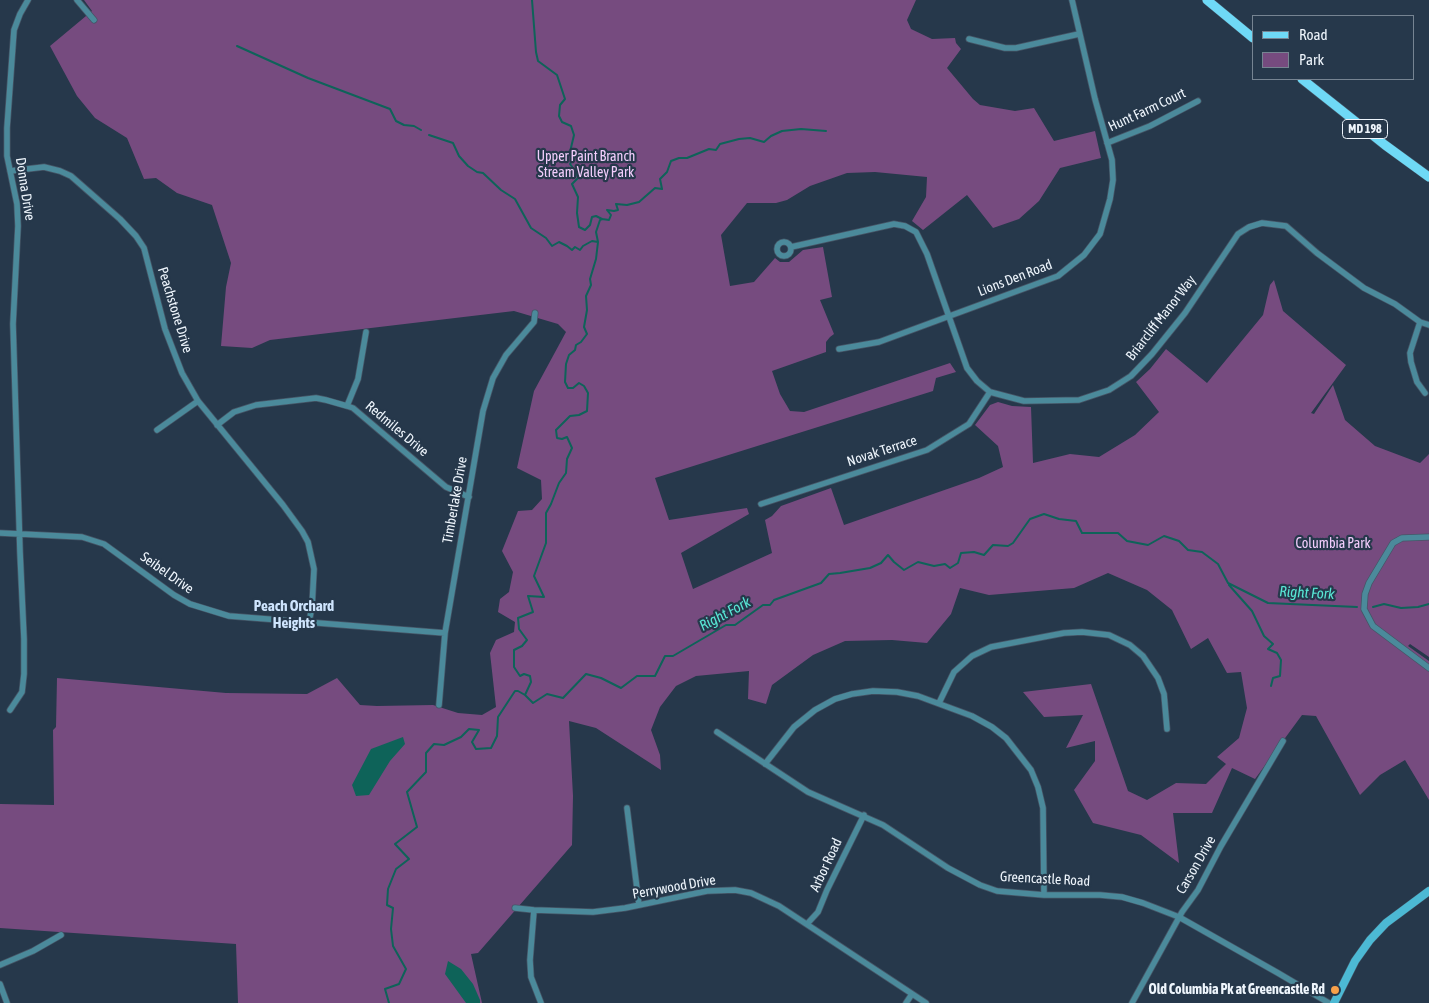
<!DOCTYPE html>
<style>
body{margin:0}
#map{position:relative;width:1429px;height:1003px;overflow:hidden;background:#26384b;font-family:"Asap Condensed",sans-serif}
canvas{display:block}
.legend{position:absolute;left:1252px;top:15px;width:162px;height:65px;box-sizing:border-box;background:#26384b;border:1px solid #768492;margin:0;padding:6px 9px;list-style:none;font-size:15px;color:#eef5fc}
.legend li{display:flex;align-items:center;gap:10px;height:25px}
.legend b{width:25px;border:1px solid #768492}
</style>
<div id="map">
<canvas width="1429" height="1003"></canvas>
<ul class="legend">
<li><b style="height:6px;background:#6fd9f6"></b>Road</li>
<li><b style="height:14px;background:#764b7f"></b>Park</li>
</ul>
</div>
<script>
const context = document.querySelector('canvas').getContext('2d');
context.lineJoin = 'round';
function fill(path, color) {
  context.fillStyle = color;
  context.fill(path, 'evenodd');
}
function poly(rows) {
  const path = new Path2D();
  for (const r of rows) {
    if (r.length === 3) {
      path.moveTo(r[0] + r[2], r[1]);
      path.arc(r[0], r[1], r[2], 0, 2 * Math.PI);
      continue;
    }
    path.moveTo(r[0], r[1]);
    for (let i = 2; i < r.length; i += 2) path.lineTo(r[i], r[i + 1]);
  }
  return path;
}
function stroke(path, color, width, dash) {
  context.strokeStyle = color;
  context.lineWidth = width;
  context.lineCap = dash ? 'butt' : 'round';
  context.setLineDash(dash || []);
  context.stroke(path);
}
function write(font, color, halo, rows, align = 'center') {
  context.font = font + ' "Asap Condensed",sans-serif';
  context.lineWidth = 4.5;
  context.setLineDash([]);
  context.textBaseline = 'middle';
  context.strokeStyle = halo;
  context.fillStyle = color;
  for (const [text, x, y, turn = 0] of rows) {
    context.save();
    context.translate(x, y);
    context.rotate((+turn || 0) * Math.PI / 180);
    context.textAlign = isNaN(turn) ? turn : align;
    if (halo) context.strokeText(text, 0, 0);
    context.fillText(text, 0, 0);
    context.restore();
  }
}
fill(poly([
 [84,0,916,0,907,20,911,29,932,39,955,38,956,43,961,49,947,68,973,99,980,105,1015,111,1034,108,1054,141,1095,131,1101,158,1060,168,1039,201,1019,219,993,228,967,195,923,230,912,221,926,197,927,177,875,172,847,173,810,186,787,200,776,203,747,203,721,235,730,286,754,282,775,258,780,262,789,262,803,250,823,247,832,297,820,300,834,334,830,337,826,342,826,352,772,371,780,394,790,411,804,412,950,363,956,372,936,378,933,391,655,478,669,520,747,508,749,514,681,553,693,589,772,553,765,520,772,516,781,506,831,488,844,525,979,478,1003,467,998,446,975,425,990,405,998,402,1012,406,1031,407,1033,463,1070,454,1099,457,1135,435,1159,412,1136,382,1150,369,1166,349,1207,383,1263,315,1270,285,1274,280,1283,311,1346,365,1311,413,1314,414,1333,385,1345,420,1375,446,1420,463,1429,454,1429,657,1410,644,1408,646,1429,661,1429,800,1405,760,1380,775,1360,795,1316,716,1302,715,1255,779,1232,768,1212,813,1173,813,1179,863,1141,835,1093,823,1074,790,1095,761,1095,741,1066,748,1083,715,1044,717,1023,692,1091,684,1128,791,1147,800,1176,783,1206,784,1226,764,1217,757,1239,738,1247,708,1241,672,1227,673,1208,638,1191,649,1172,610,1147,590,1108,573,1074,588,989,595,960,588,951,614,927,643,892,640,845,641,813,655,772,685,766,704,748,699,749,671,696,676,676,686,660,707,651,730,660,755,661,770,596,728,569,721,573,796,572,845,478,953,471,954,482,1003,238,1003,236,944,0,928,0,804,54,805,53,730,56,727,57,678,226,693,307,694,337,678,360,705,377,706,433,705,458,713,482,715,496,707,490,653,496,640,514,632,515,622,498,612,500,599,509,592,513,572,502,551,518,511,532,510,542,499,541,480,517,468,534,391,566,332,558,324,514,311,270,340,252,348,221,346,226,287,231,263,212,205,177,193,156,178,144,179,127,138,95,118,77,96,50,46,92,11]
]), '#764b7f');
fill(poly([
 [403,737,405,744,390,761,369,795,356,796,352,785,371,749],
 [448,961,461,969,473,984,480,1000,480,1003,466,1003,445,974]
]), '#0e6359');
stroke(poly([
 [532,0,536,52,538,61,557,75,565,99,560,105,559,116,562,122,571,126,574,135,570,152,575,156,570,164,576,172,578,178,572,184,578,197,577,213,579,227,585,230,590,225,592,217,596,216,602,219],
 [237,46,308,78,390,109,396,121,404,125,414,126,421,130],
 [429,135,453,143,459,156,468,166,477,172,483,173,501,190,515,199,531,228,546,238,552,246,559,242,567,246,572,250,575,247,580,250,583,246,592,241,598,242],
 [1229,585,1252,611,1264,636,1273,644,1268,649,1277,653,1281,660,1280,676,1273,678,1271,686],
 [1373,607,1384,604,1401,608,1418,607,1429,604],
 [525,695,531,682,530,676,524,674,520,676,514,667,514,650,522,646,527,640,519,629,518,618,533,612,528,596,544,597,534,576,546,543,546,513,551,504,559,483,566,473,567,459,572,448,567,437,562,439,557,438,556,430,570,416,579,415,587,411,588,393,584,386,579,383,573,388,568,388,565,382,566,364,569,355,575,350,576,345,581,342,587,334,584,327,587,310,586,296,591,285,590,279,596,259,598,242,596,232,600,220,602,219,609,220,611,215,607,210,614,211,618,210,616,204,627,205,639,202,655,188,662,189,660,179,667,172,671,161,679,158,687,158,709,149,716,150,720,144,739,139,750,138,764,142,771,136,782,131,801,129,826,131],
 [389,1003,385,989,399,984,406,969,393,946,391,929,393,908,387,905,388,889,396,869,409,859,395,844,417,827,407,792,426,772,426,753,434,744,444,745,461,737,469,729,479,730,472,742,476,749,491,748,497,736,498,717,515,691,518,691,525,695,533,703,547,694,563,698,586,674,601,678,621,688,637,676,655,676,665,656,673,656,726,625,735,625,763,605,770,605,774,600,821,583,829,574,840,573,870,568,881,563,888,555,894,562,904,570,918,562,934,566,945,564,950,568,958,563,961,553,974,552,984,555,993,545,1008,546,1013,543,1030,519,1044,514,1059,519,1076,521,1082,533,1118,533,1127,541,1148,545,1164,536,1179,541,1188,550,1202,552,1218,564,1228,583,1268,603,1357,607]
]), '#0e6359', 2);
const street = poly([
 [77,0,94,20],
 [969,39,1005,48,1016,48,1079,34],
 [1107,143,1150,126,1198,101],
 [10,171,44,167,60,171,71,176,120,219,136,236,144,248,165,329,182,373,198,401,283,505,302,531,308,542,314,569,312,607,309,622],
 [784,249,7],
 [791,247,894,224,905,226,916,232,927,254,967,368,977,381,990,392,1024,401,1079,400,1109,390,1131,376,1152,354,1185,313,1238,234,1249,227,1262,223,1286,226,1317,253,1364,288,1395,304,1420,322,1429,325],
 [1420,322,1410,353,1411,362,1417,382,1425,393],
 [839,349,879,342,1058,276,1084,255,1100,234,1110,199,1113,180,1112,160,1095,99,1072,0],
 [347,406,358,379,366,332],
 [217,425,234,412,256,405,316,398,326,400,347,406,353,408,446,487,469,497],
 [157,430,198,401],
 [761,504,927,450,969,424,990,392],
 [0,533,82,537,104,544,174,595,190,604,229,616,445,633],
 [1429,537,1402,538,1393,543,1369,583,1365,594,1364,609,1373,626,1429,668],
 [939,703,954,672,972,656,991,647,1064,633,1082,632,1109,635,1130,645,1143,656,1158,678,1164,694,1167,729],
 [439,705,445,633,483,411,493,378,506,355,534,322,535,313],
 [10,710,22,692,24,674,24,639,20,552,13,324,18,226,17,204,7,156,7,128,14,30,20,14,28,0],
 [717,732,808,792,883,825,948,868,980,885,997,891,1044,895,1100,895,1122,897,1143,903,1179,917,1278,973,1329,1003],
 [765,764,794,727,815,710,835,699,852,694,873,691,897,692,918,696,972,716,992,727,1006,738,1031,770,1038,787,1043,808,1044,895],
 [627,808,639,905],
 [515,908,534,910,593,912,625,908,707,891,735,890,751,893,779,906,926,1003],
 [534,910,530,960,531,977,541,1003],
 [807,924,818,912,827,890,864,815],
 [0,965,33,951,61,935],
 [0,984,7,1003],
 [906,1003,912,994],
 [1132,1003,1182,912,1198,890,1221,846,1283,741]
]);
const secondary = poly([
 [1334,1003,1355,961,1370,940,1386,923,1429,891]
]);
const primary = poly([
 [1207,0,1253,38],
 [1302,79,1385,145,1429,177]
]);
stroke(street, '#465667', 7);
stroke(secondary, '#465667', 9);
stroke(primary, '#465667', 10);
stroke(street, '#4b8a9b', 5.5);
stroke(secondary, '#4cb9d4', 8);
stroke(primary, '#6fd9f6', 9);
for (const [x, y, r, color] of [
 [1335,990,5,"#f8a14a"]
]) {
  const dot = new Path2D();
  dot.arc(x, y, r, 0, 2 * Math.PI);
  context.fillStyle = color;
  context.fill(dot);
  stroke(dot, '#26384b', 2);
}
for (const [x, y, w] of [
 [1365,129,45]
]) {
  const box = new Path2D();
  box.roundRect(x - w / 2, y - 9.5, w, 19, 4);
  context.fillStyle = '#26384b';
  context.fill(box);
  stroke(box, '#eef5fc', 1);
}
write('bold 12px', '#eef5fc', null, [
 ["MD 198",1365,129]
]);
write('14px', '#eef5fc', '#26384b', [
 ["Hunt Farm Court",1147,110,-25],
 ["Donna Drive",25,189,81],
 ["Lions Den Road",1015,278,-21],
 ["Peachstone Drive",175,310,73],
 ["Briarcliff Manor Way",1161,318,-52],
 ["Redmiles Drive",397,429,40],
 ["Novak Terrace",882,451,-18],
 ["Timberlake Drive",455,500,-80],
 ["Seibel Drive",167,573,35],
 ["Arbor Road",826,865,-65],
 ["Carson Drive",1196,865,-60],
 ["Greencastle Road",1045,879,3],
 ["Perrywood Drive",674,887,-10]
]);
write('14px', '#f4cefd', '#26384b', [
 ["Upper Paint Branch",586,157],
 ["Stream Valley Park",586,173],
 ["Columbia Park",1333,544]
]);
write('bold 14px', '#eef5fc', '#26384b', [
 ["Old Columbia Pk at Greencastle Rd",1325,990]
], 'right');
write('italic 15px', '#58e7d5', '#26384b', [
 ["Right Fork",1307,593,3],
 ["Right Fork",725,614,-28]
]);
write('bold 15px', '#cee4fd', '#26384b', [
 ["Peach Orchard",294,606],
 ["Heights",294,623]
]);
</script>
